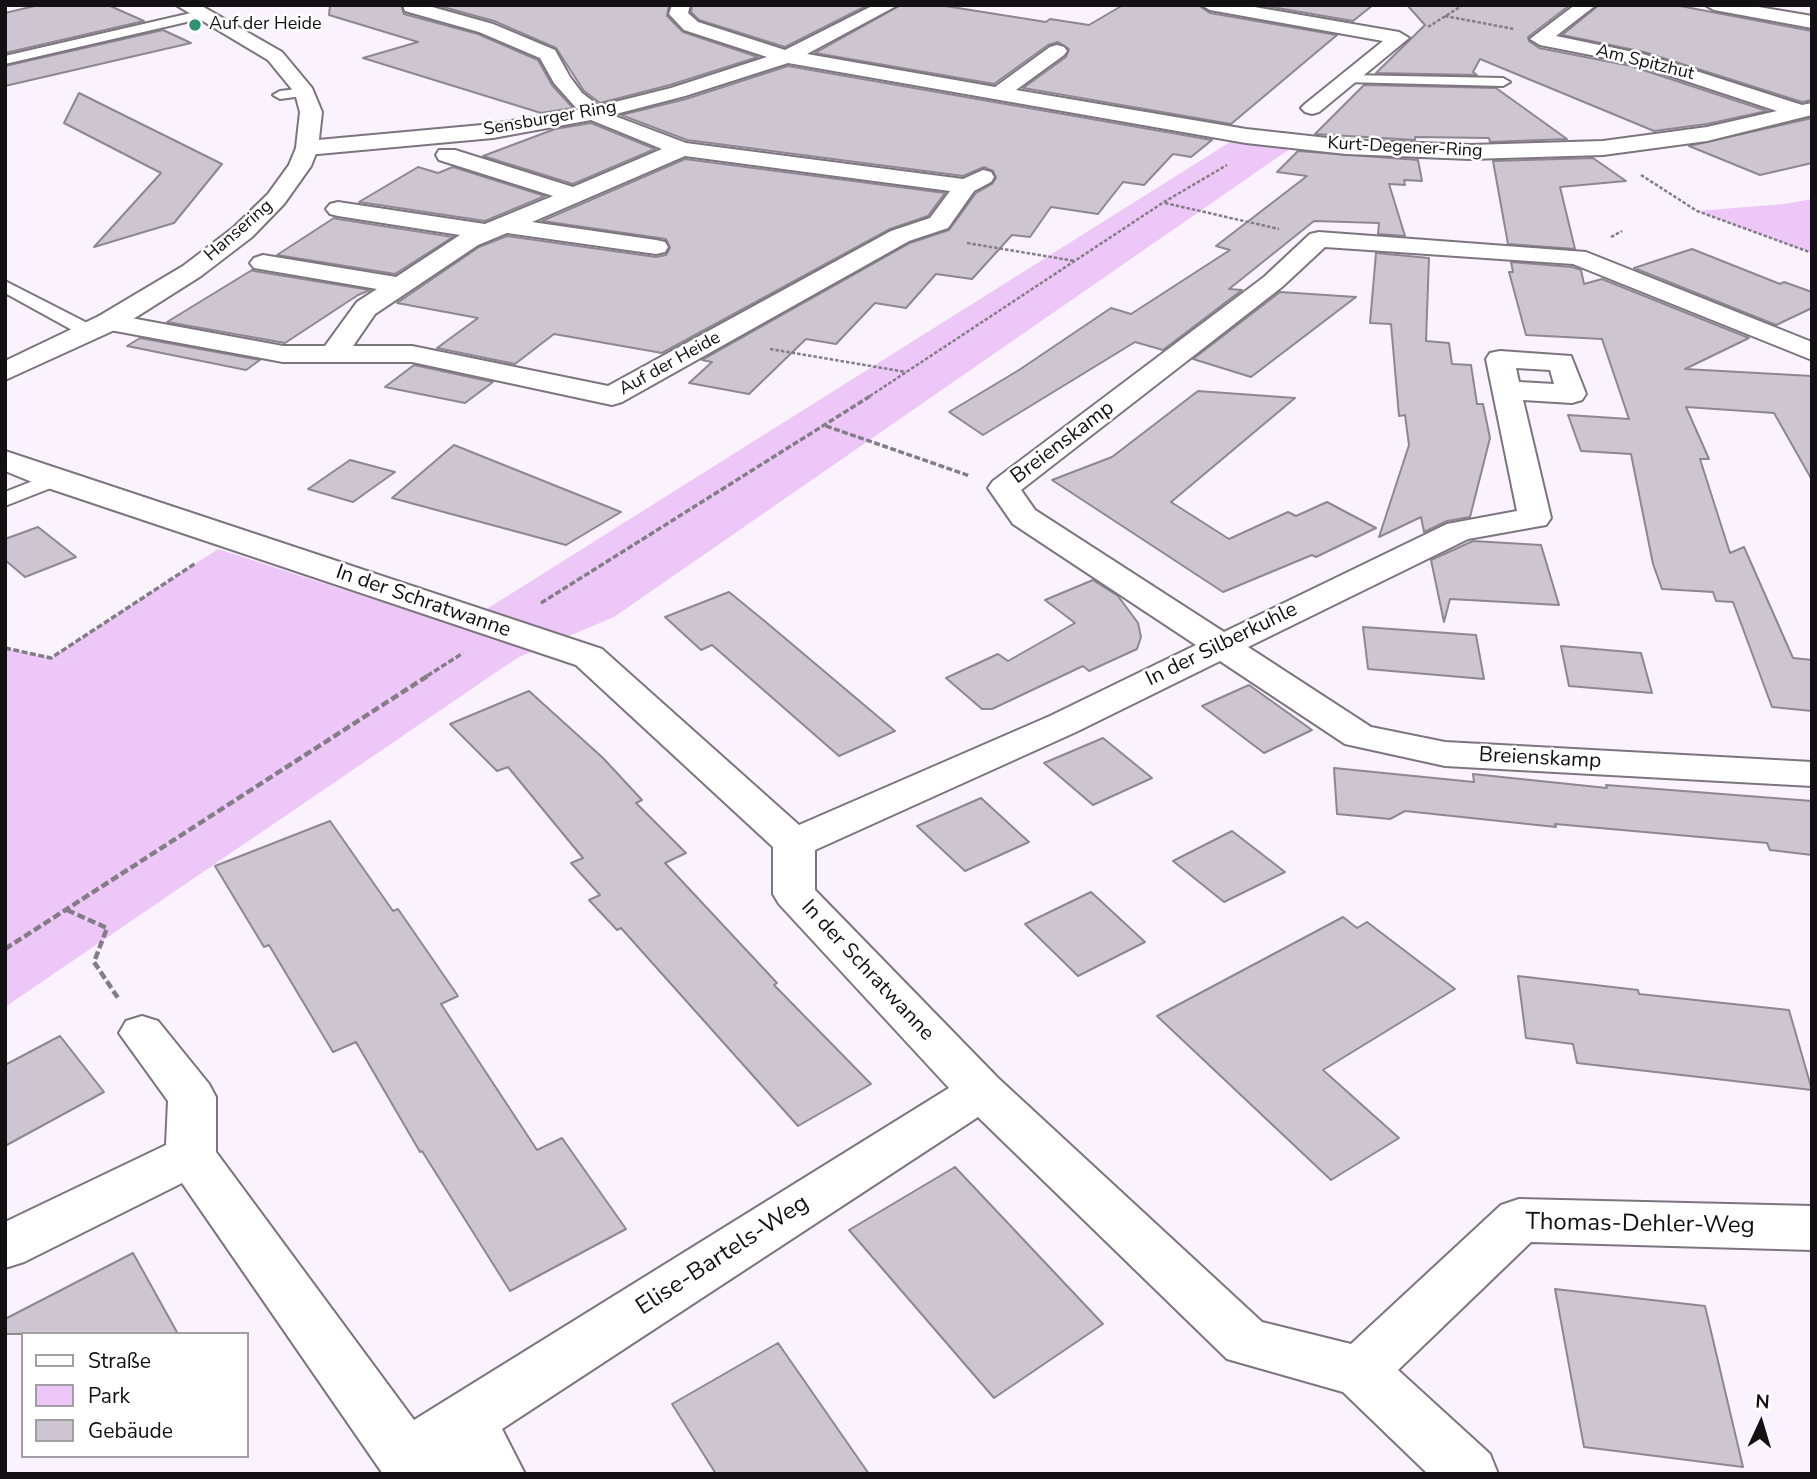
<!DOCTYPE html>
<meta charset="utf-8">
<style>
body{margin:0}
#map{position:relative;width:1817px;height:1479px;overflow:hidden;background:#faf2fd;font-family:"Nunito Sans",sans-serif}
canvas{display:block}
.frame{position:absolute;inset:0;border:7px solid #131013;pointer-events:none}
.legend{position:absolute;left:21px;top:1332px;width:228px;height:126px;box-sizing:border-box;background:#fff;border:2px solid #a19fa1;margin:0;padding:9px 12px;list-style:none;font-size:21px;color:#131013}
.legend li{display:flex;align-items:center;gap:14px;height:35px}
.legend b{width:35px;border:2px solid #a19fa1}
.north{position:absolute;left:1726px;top:1388px;width:70px;height:70px;-webkit-text-stroke:5px #fff;paint-order:stroke;rotate:4deg;font-size:19px;font-weight:700;line-height:28px;text-align:center;color:#131013}
.north::after{content:'';display:block;margin:auto;width:24px;height:32px;background:#131013;clip-path:polygon(50% 0,100% 100%,50% 72%,0 100%)}
</style>
<div id="map">
<canvas width="1817" height="1479"></canvas>
<div class="frame"></div>
<ul class="legend">
<li><b style="height:9px;background:#fff"></b>Straße</li>
<li><b style="height:19px;background:#eec7f9"></b>Park</li>
<li><b style="height:19px;background:#cdc5d0"></b>Gebäude</li>
</ul>
<div class="north">N</div>
</div>
<script>
const context = document.querySelector('canvas').getContext('2d');
context.lineJoin = 'round';
function fill(path, color) {
  context.fillStyle = color;
  context.fill(path, 'evenodd');
}
function poly(rows) {
  const path = new Path2D();
  for (const r of rows) {
    path.moveTo(r[0], r[1]);
    for (let i = 2; i < r.length; i += 2) path.lineTo(r[i], r[i + 1]);
  }
  return path;
}
function stroke(path, color, width, dash) {
  context.strokeStyle = color;
  context.lineWidth = width;
  context.lineCap = dash ? 'butt' : 'round';
  context.setLineDash(dash || []);
  context.stroke(path);
}
function write(font, color, halo, rows, align = 'center') {
  context.font = font + ' "Nunito Sans",sans-serif';
  context.lineWidth = 5;
  context.setLineDash([]);
  context.textBaseline = 'middle';
  context.strokeStyle = halo;
  context.fillStyle = color;
  for (const [text, x, y, turn = 0] of rows) {
    context.save();
    context.translate(x, y);
    context.rotate((+turn || 0) * Math.PI / 180);
    context.textAlign = isNaN(turn) ? turn : align;
    if (halo) context.strokeText(text, 0, 0);
    context.fillText(text, 0, 0);
    context.restore();
  }
}
fill(poly([
 [1238,137,1294,146,614,617,517,658,5,1007,5,912,8,910,5,907,5,648,51,658,218,549,458,627],
 [1812,199,1812,253,1697,211,1784,204]
]), '#eec7f9');
const building = poly([
 [39,5,108,5,144,21,5,53,5,13,39,5],
 [330,5,401,5,404,14,478,34,538,60,552,85,573,108,541,113,363,58,418,42,329,15,330,5],
 [436,5,669,5,667,16,683,32,758,57,670,85,600,103,584,91,556,48,494,21,436,5],
 [692,5,868,5,785,47,699,20,691,12,692,5],
 [901,5,939,5,1046,22,1050,19,1089,25,1123,5,1198,5,1210,13,1337,35,1231,124,1023,88,1066,57,1069,49,1058,42,1048,45,994,84,815,53,901,5],
 [1260,5,1373,5,1353,21,1260,5],
 [1407,5,1570,5,1528,37,1529,41,1539,48,1631,66,1767,111,1707,124,1654,131,1480,59,1473,72,1477,75,1376,73,1425,25,1407,5],
 [1599,5,1675,5,1812,31,1812,100,1802,102,1644,52,1562,35,1599,5],
 [163,30,191,43,5,86,5,66,163,30],
 [788,66,1212,140,1191,157,1173,154,1144,185,1123,182,1098,214,1051,207,1030,237,1012,235,972,279,936,274,906,308,875,303,836,344,806,339,749,394,689,383,712,362,702,360,910,243,949,230,976,193,992,184,996,178,993,171,984,167,963,176,687,140,621,115,686,99,788,66],
 [1364,85,1496,88,1567,139,1490,142,1489,138,1415,137,1415,140,1315,134,1364,85],
 [79,93,222,164,174,223,94,247,161,173,64,123,79,93],
 [1812,118,1812,163,1760,175,1689,146,1812,118],
 [591,123,655,149,573,184,483,156,555,129,591,123],
 [1298,151,1418,160,1422,181,1404,180,1405,185,1389,184,1405,236,1378,234,1379,223,1314,221,1229,289,1242,290,1163,350,1135,342,983,435,949,412,1019,370,1111,308,1131,314,1230,250,1216,246,1307,176,1277,172,1298,151],
 [1593,158,1626,181,1560,187,1575,249,1508,244,1493,161,1593,158],
 [685,159,945,193,928,216,890,229,662,353,554,334,515,364,437,348,478,318,397,303,479,247,507,236,656,257,666,255,670,248,666,239,542,221,685,159],
 [418,167,438,173,453,167,545,196,485,221,359,202,418,167],
 [334,218,338,219,453,237,395,274,277,255,334,218],
 [1692,249,1780,284,1784,282,1812,292,1812,308,1776,325,1634,268,1692,249],
 [1376,253,1429,258,1426,341,1449,343,1452,364,1471,365,1477,404,1483,404,1490,438,1470,517,1447,521,1424,532,1421,517,1379,537,1409,445,1405,415,1399,416,1391,324,1370,323,1376,253],
 [1511,262,1572,267,1581,270,1584,284,1602,279,1749,338,1685,369,1812,376,1812,480,1774,413,1686,407,1709,459,1700,459,1730,553,1744,547,1793,658,1812,660,1812,711,1772,707,1733,602,1716,601,1713,592,1662,589,1653,564,1631,454,1581,451,1568,415,1629,419,1602,339,1526,335,1509,272,1513,272,1511,262],
 [252,270,254,271,370,290,358,295,285,343,167,322,252,270],
 [1280,292,1356,297,1251,377,1193,359,1280,292],
 [140,338,260,360,246,370,127,346,140,338],
 [414,365,493,382,465,403,385,387,414,365],
 [1198,391,1295,398,1171,502,1229,539,1288,512,1296,516,1327,502,1376,528,1316,557,1312,555,1223,592,1052,480,1112,457,1198,391],
 [454,445,621,512,566,545,392,498,454,445],
 [350,460,395,472,353,502,308,489,350,460],
 [38,527,76,557,25,577,5,560,5,539,38,527],
 [1473,541,1541,545,1559,605,1450,599,1444,622,1431,560,1473,541],
 [1093,580,1118,596,1138,623,1141,637,1137,649,1089,671,1083,666,992,709,982,709,946,678,998,654,1008,661,1075,623,1045,600,1093,580],
 [729,592,767,623,895,731,839,756,712,645,701,650,665,617,729,592],
 [1363,627,1476,635,1484,679,1368,669,1363,627],
 [1561,646,1641,653,1652,693,1569,686,1561,646],
 [1249,685,1312,730,1264,753,1202,706,1249,685],
 [529,691,603,758,642,800,636,803,686,853,665,863,777,983,774,985,871,1084,798,1126,621,928,617,930,589,900,600,895,571,863,583,858,508,767,497,771,450,724,529,691],
 [1103,738,1152,778,1093,805,1044,763,1103,738],
 [1334,768,1474,782,1473,774,1607,788,1606,785,1812,801,1812,855,1770,850,1767,843,1555,824,1556,827,1405,811,1390,819,1337,814,1334,768],
 [981,798,1029,842,965,871,917,826,981,798],
 [330,821,393,911,398,909,458,996,441,1004,537,1150,562,1138,626,1229,510,1291,422,1151,420,1152,356,1042,333,1052,269,945,264,947,215,866,330,821],
 [1232,831,1285,872,1224,902,1173,861,1232,831],
 [1091,892,1145,942,1078,976,1025,924,1091,892],
 [1343,917,1357,928,1367,922,1455,989,1323,1070,1399,1138,1331,1180,1157,1016,1343,917],
 [1518,976,1638,990,1639,994,1789,1010,1812,1090,1577,1063,1573,1044,1526,1038,1518,976],
 [60,1036,104,1092,5,1146,5,1065,60,1036],
 [955,1167,1103,1324,994,1398,849,1230,955,1167],
 [133,1253,178,1334,5,1334,5,1319,133,1253],
 [1555,1289,1705,1306,1743,1467,1584,1447,1555,1289],
 [778,1343,869,1474,716,1474,672,1404,778,1343]
]);
fill(building, '#cdc5d0');
stroke(building, '#8e8690', 2);
const lane = poly([
 [204,10,208,11,208,17,5,64,5,56,204,10],
 [1349,75,1503,78,1510,82,1503,86,1344,82,1344,76,1349,75],
 [305,88,310,89,310,95,280,99,273,95,280,91,305,88],
 [5,281,97,328,99,332,90,338,83,336,5,293,5,281],
 [53,473,61,474,64,479,61,484,5,506,5,492,53,473]
]);
const street = poly([
 [403,5,425,5,493,24,555,50,570,77,582,93,599,106,671,88,767,57,684,30,669,14,672,5,690,5,688,13,698,22,785,50,874,5,898,5,807,54,995,87,1050,47,1057,45,1064,47,1067,51,1064,55,1016,90,1246,129,1346,140,1470,145,1603,141,1707,127,1777,111,1632,63,1540,45,1530,39,1575,5,1596,5,1556,36,1643,54,1802,105,1812,103,1812,115,1707,141,1603,155,1470,159,1346,154,1246,143,788,63,685,96,612,115,686,143,963,179,983,170,991,172,994,177,991,182,974,191,948,228,909,241,622,402,612,405,412,362,283,362,99,328,96,322,99,316,109,314,283,346,325,346,357,302,377,289,254,268,250,263,254,258,263,255,396,277,460,235,338,216,330,214,326,209,330,204,338,202,485,224,553,196,439,160,436,155,439,150,455,150,573,187,662,149,591,120,493,138,307,155,299,153,296,148,299,143,307,141,493,124,578,110,554,83,540,58,479,32,405,11,403,5],
 [685,156,950,191,930,218,891,231,608,386,412,346,353,346,375,314,478,245,507,233,656,254,665,252,668,247,665,242,656,240,532,222,685,156],
 [1201,5,1243,5,1399,32,1409,38,1319,112,1312,114,1305,112,1301,108,1305,104,1383,41,1210,10,1201,5],
 [1705,5,1747,5,1812,16,1812,28,1714,10,1705,5],
 [1319,232,1586,252,1812,342,1812,360,1573,264,1325,247,1282,287,1021,490,1035,510,1224,632,1447,524,1517,511,1486,359,1490,353,1500,351,1571,356,1586,394,1582,400,1572,403,1523,400,1551,518,1546,525,1468,539,1248,647,1371,727,1445,742,1812,762,1812,786,1445,766,1345,744,1220,661,1076,732,815,850,815,890,998,1078,1262,1322,1351,1344,1501,1205,1519,1199,1812,1206,1812,1250,1531,1242,1398,1370,1490,1454,1498,1474,1428,1474,1343,1392,1227,1359,978,1117,502,1429,525,1474,383,1474,182,1183,24,1262,5,1268,5,1222,166,1145,168,1101,119,1033,126,1021,142,1016,158,1021,209,1084,216,1097,216,1152,414,1420,949,1088,779,904,773,894,773,847,576,665,42,486,5,471,5,451,602,649,799,825,1050,716,1196,645,1013,524,988,488,993,481,1264,277,1310,234,1319,232],
 [1516,368,1550,370,1554,384,1519,382,1516,368]
]);
const secondary = poly([
 [176,5,200,5,282,52,312,88,322,112,318,148,311,166,284,204,252,237,201,276,119,328,5,380,5,361,99,316,183,266,234,227,268,194,289,165,296,148,300,112,295,93,268,60,176,5]
]);
stroke(lane, '#7c757e', 4);
stroke(street, '#7c757e', 4);
stroke(secondary, '#7c757e', 4);
stroke(poly([
 [1445,16,1514,29],
 [1428,27,1463,5],
 [1641,175,1697,211,1812,253],
 [1165,203,1279,229],
 [1611,237,1622,231],
 [967,243,1075,261],
 [770,349,906,372],
 [870,396,1164,202,1227,165]
]), '#837e85', 2.5, [3.5, 2]);
stroke(poly([
 [826,426,970,476],
 [541,603,872,395],
 [5,648,51,658,196,563],
 [427,676,463,653]
]), '#837e85', 3.5, [6, 2.5]);
stroke(poly([
 [67,910,107,928,94,962,118,998],
 [5,949,429,675]
]), '#837e85', 4.5, [8, 3.5]);
fill(lane, '#fff');
fill(street, '#fff');
fill(secondary, '#fff');
for (const [x, y, r, color] of [
 [195,25,7,"#2c9471"]
]) {
  const dot = new Path2D();
  dot.arc(x, y, r, 0, 2 * Math.PI);
  context.fillStyle = color;
  context.fill(dot);
  stroke(dot, '#fff', 2.5);
}
write('18px', '#131013', '#fff', [
 ["Auf der Heide",209,25]
], 'left');
write('18px', '#131013', '#fff', [
 ["Am Spitzhut",1645,63,14],
 ["Sensburger Ring",550,119,-10],
 ["Kurt-Degener-Ring",1405,148,3],
 ["Hansering",239,231,-41],
 ["Auf der Heide",670,364,-29]
]);
write('21px', '#131013', '#fff', [
 ["Breienskamp",1063,443,-37],
 ["In der Schratwanne",423,602,19],
 ["In der Silberkuhle",1222,645,-26],
 ["Breienskamp",1540,759,3],
 ["In der Schratwanne",867,971,47]
]);
write('24px', '#131013', '#fff', [
 ["Thomas-Dehler-Weg",1640,1225,1],
 ["Elise-Bartels-Weg",723,1256,-33]
]);
</script>
